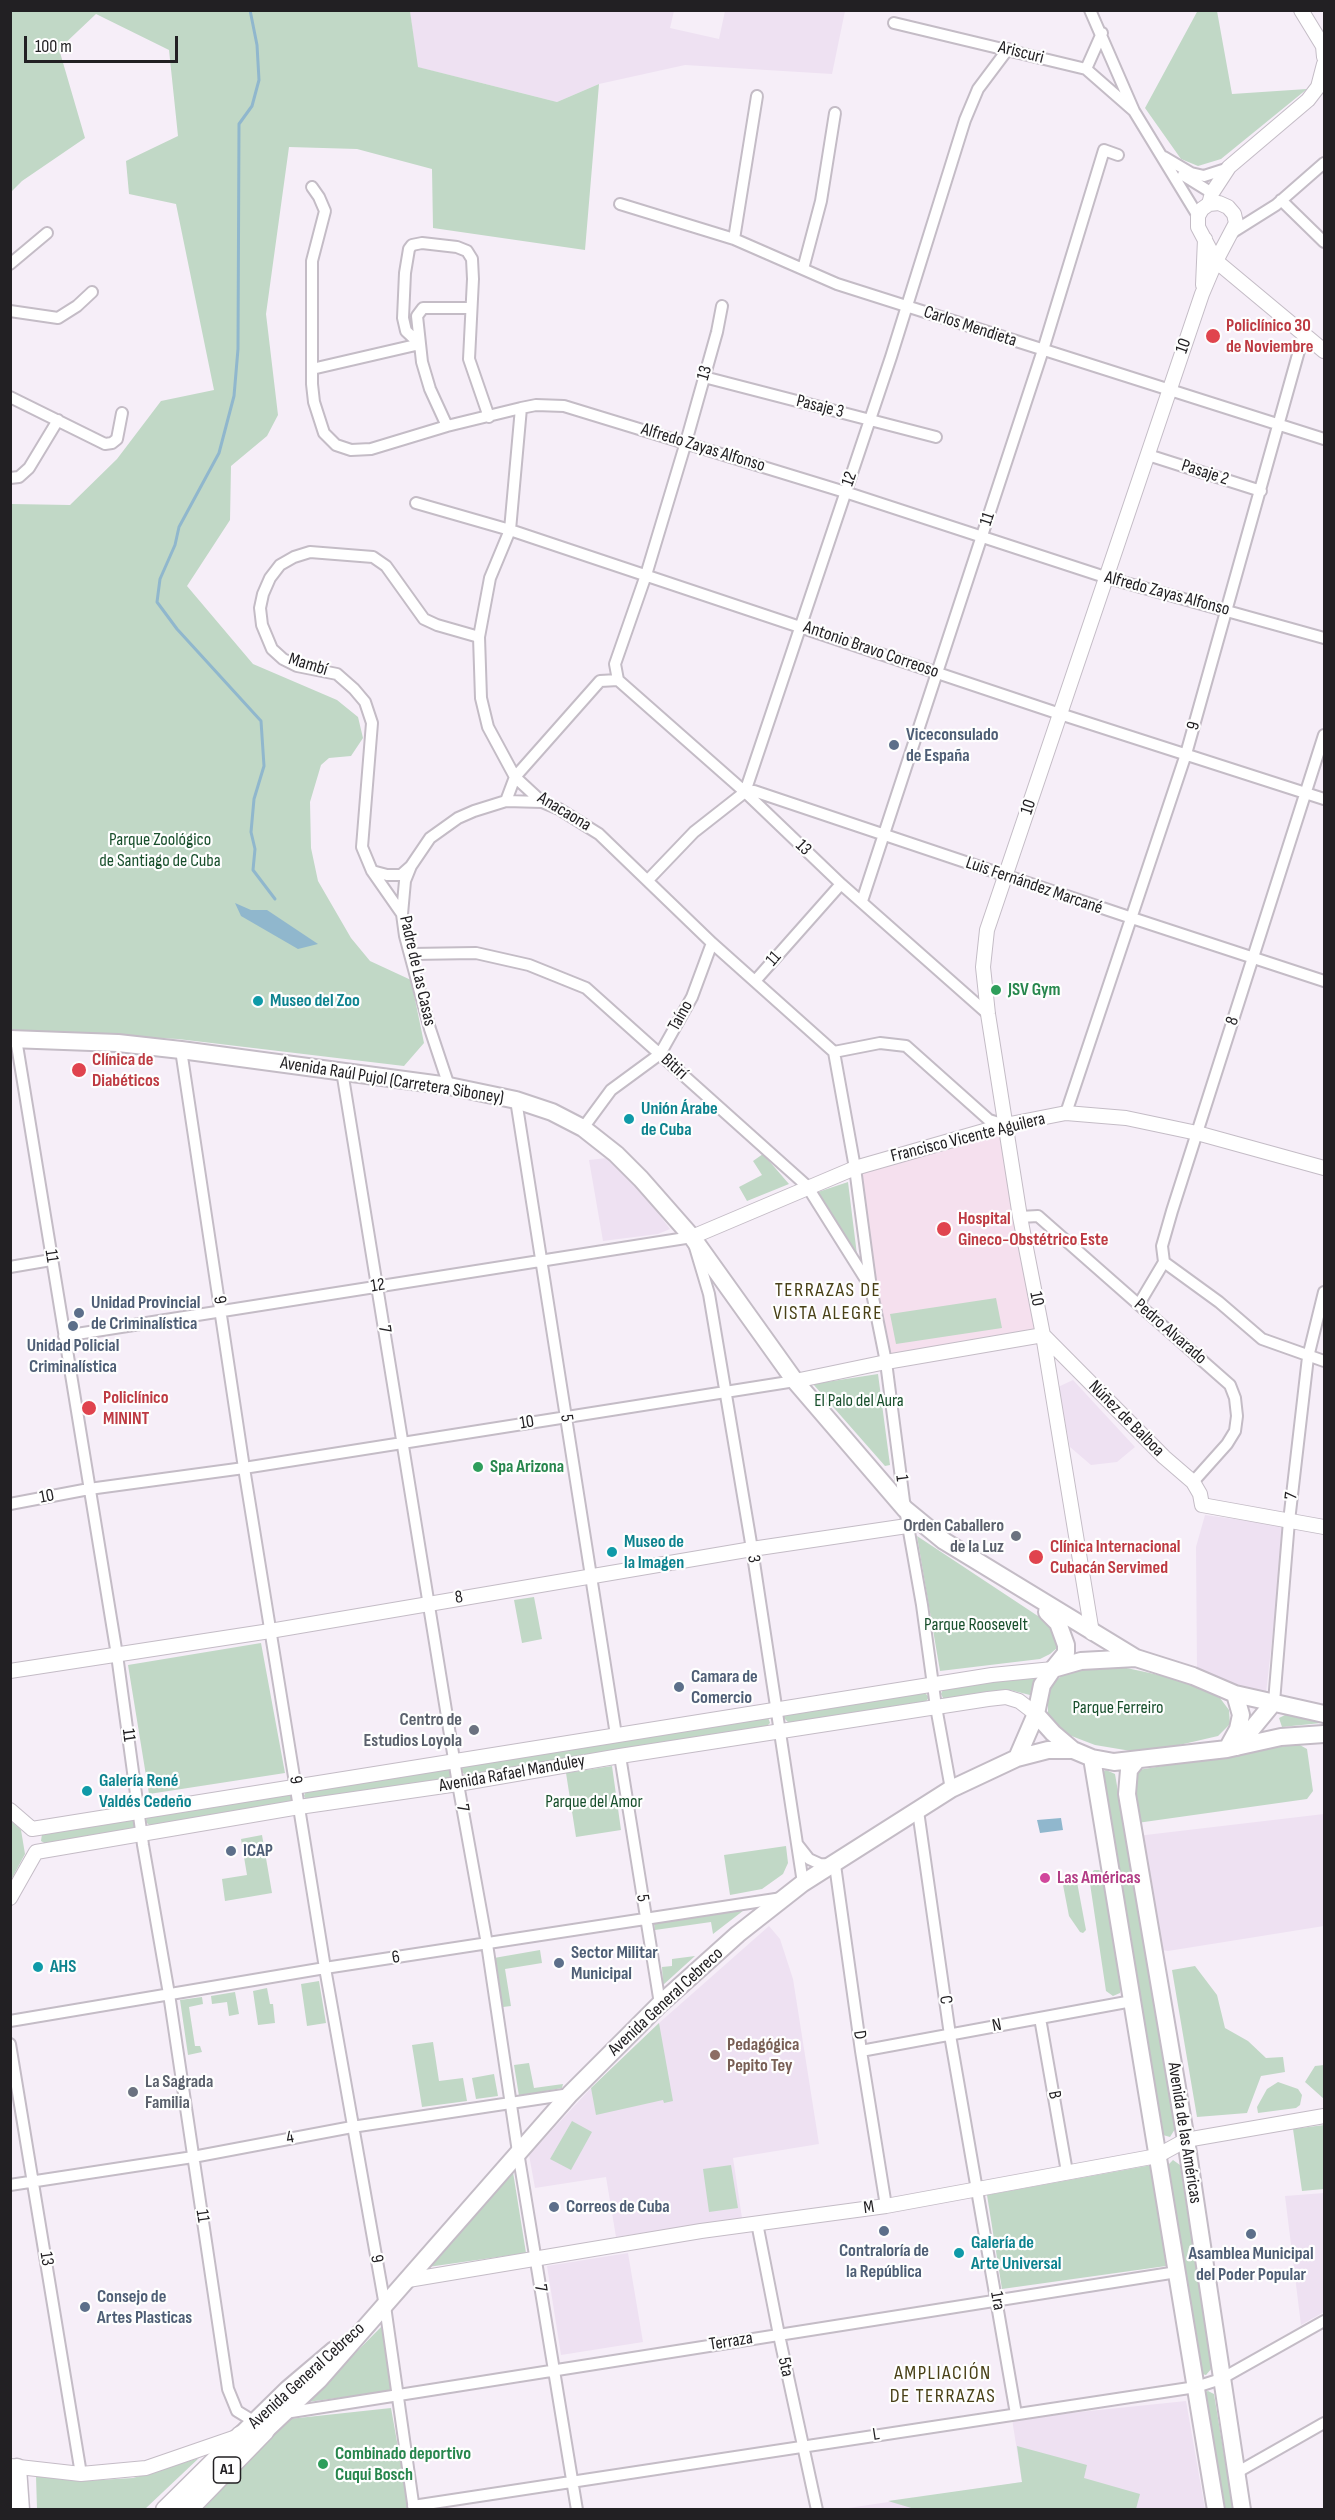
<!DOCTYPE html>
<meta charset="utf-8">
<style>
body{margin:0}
#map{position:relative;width:1335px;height:2520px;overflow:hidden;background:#f6eef8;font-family:"Sofia Sans Condensed",sans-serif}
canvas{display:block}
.frame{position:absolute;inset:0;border:12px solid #222023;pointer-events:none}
.scale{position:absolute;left:24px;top:36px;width:154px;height:27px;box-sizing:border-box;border:3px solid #222023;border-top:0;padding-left:8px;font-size:18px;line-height:21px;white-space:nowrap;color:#222023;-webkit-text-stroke:4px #fefefe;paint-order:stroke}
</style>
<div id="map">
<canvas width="1335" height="2520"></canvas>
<div class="frame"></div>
<div class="scale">100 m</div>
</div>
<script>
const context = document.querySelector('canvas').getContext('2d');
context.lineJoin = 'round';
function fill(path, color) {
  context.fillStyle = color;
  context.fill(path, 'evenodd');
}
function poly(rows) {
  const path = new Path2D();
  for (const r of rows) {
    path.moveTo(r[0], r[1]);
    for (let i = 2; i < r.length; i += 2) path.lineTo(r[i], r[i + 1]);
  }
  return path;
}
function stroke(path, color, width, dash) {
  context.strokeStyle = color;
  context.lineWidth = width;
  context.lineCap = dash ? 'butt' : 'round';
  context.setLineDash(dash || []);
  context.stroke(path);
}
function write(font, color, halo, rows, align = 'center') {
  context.font = font + ' "Sofia Sans Condensed",sans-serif';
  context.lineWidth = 4.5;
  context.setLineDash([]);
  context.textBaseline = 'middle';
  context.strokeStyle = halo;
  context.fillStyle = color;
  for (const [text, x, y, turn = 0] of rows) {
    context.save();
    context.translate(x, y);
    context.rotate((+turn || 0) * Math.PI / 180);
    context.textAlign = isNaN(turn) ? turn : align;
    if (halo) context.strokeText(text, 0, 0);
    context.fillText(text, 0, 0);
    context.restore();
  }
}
fill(poly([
 [410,11,674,11,670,28,719,39,725,11,845,11,832,74,685,65,599,84,557,102,417,67],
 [607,1158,636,1184,670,1229,658,1234,603,1241,589,1160],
 [1073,1380,1135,1447,1117,1462,1091,1465,1070,1447,1058,1387],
 [1205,1515,1285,1526,1266,1693,1246,1688,1197,1670,1196,1547],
 [1324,1814,1324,1926,1168,1951,1155,1949,1137,1836],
 [769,1926,780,1939,793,1979,819,2144,733,2158,742,2218,616,2237,606,2177,535,2188,529,2155,591,2088,659,2023],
 [1324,2193,1324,2312,1301,2325,1285,2196],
 [628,2253,643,2342,561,2355,547,2266],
 [1186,2401,1205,2509,835,2510,1022,2482,1012,2419]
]), '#eee1f2');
fill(poly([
 [1000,1120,1035,1332,890,1354,877,1287,861,1171]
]), '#f5e0ee');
fill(poly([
 [1198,10,1217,11,1232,94,1307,89,1221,159,1198,166,1181,159,1145,108],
 [11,11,410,11,418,67,557,102,599,84,585,250,433,228,432,169,357,149,289,147,266,314,278,415,267,436,231,466,230,520,187,586,253,664,337,700,358,717,363,738,351,756,329,758,321,765,310,802,311,848,318,881,351,938,370,961,411,980,424,1043,404,1066,178,1039,11,1031,11,504,70,505,117,459,161,401,214,390,176,204,129,194,126,161,178,136,169,50,96,14,59,49,85,138,22,181,11,192],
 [763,1154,789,1184,747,1201,739,1187,762,1175,753,1161],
 [848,1182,857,1255,818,1192],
 [996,1298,1002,1328,896,1344,890,1314],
 [878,1374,890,1465,885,1466,813,1384],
 [917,1536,1053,1626,1059,1635,1057,1648,1050,1654,1040,1659,940,1671],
 [534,1597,542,1639,522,1643,514,1600],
 [261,1643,285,1773,149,1794,128,1665],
 [1091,1666,1122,1667,1182,1680,1220,1698,1229,1710,1230,1724,1218,1736,1162,1749,1131,1751,1095,1745,1061,1732,1048,1716,1048,1698,1052,1683,1063,1675],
 [1030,1676,1035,1679,1030,1695,1010,1690,948,1700,943,1698,941,1694,943,1689],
 [924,1692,929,1697,925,1703,789,1723,784,1718,784,1714],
 [1291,1712,1321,1723,1282,1727,1279,1718],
 [768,1717,770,1723,766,1727,468,1776,463,1773,462,1769,464,1765],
 [1298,1744,1307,1749,1313,1791,1307,1799,1137,1823,1131,1781,1138,1770],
 [612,1766,621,1830,576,1837,566,1773],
 [449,1769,451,1774,449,1779,306,1799,304,1796,306,1790],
 [1106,1770,1115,1774,1175,2129,1170,2137,1163,2135,1160,2132,1103,1772],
 [290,1793,292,1802,150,1826,146,1822,147,1816],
 [132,1818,136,1825,132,1829,46,1844,41,1841,42,1834],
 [11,1821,21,1830,25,1854,11,1880],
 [262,1835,272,1893,225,1901,222,1879,247,1875,241,1839],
 [786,1846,788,1863,783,1874,762,1889,730,1895,724,1855],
 [1094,1870,1099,1870,1103,1873,1121,1988,1120,1993,1113,1996,1106,1991,1089,1877],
 [1068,1876,1077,1882,1086,1930,1083,1933,1080,1932,1069,1916,1063,1885],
 [748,1907,713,1934,711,1922,655,1930,654,1923],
 [540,1950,542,1963,505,1969,511,2006,503,2007,494,1958],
 [695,1956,663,1985,662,1967,672,1966,672,1959],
 [1195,1966,1217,1995,1225,2028,1248,2041,1266,2058,1283,2057,1285,2072,1261,2076,1247,2113,1197,2117,1172,1970],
 [319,1981,326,2023,307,2026,301,1984],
 [267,1988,270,2004,273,2004,275,2023,258,2025,253,1991],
 [235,1992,239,2014,229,2016,227,2002,212,2004,211,1996],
 [202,1997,203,2004,189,2007,195,2046,200,2046,202,2052,188,2055,180,2000],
 [659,2023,673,2101,664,2103,663,2100,596,2115,591,2088],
 [433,2042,439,2081,463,2078,467,2101,422,2107,412,2045],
 [529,2063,534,2088,563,2084,562,2088,519,2096,514,2065],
 [1324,2065,1324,2099,1305,2082,1315,2066],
 [494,2074,498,2096,476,2099,472,2078],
 [1278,2082,1298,2089,1302,2095,1300,2105,1296,2108,1258,2113,1257,2107,1267,2089],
 [572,2121,592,2132,571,2170,550,2159],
 [1324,2125,1324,2189,1302,2191,1293,2129],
 [1173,2160,1180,2165,1212,2368,1206,2375,1202,2374,1167,2166],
 [731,2165,738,2208,709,2212,703,2169],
 [1152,2165,1166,2266,1002,2289,987,2195],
 [513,2172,526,2253,428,2267],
 [382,2326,391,2391,307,2402],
 [1208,2391,1214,2394,1233,2509,1221,2509,1204,2392],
 [391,2408,409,2509,202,2510,289,2419],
 [1017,2446,1087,2465,1084,2478,1140,2494,1136,2509,918,2510,888,2501,1022,2482],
 [199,2458,145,2509,37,2509,36,2476,82,2481,133,2478]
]), '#c1d8c6');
fill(poly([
 [235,903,251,910,267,910,318,944,298,949,241,916],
 [1061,1818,1063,1830,1040,1833,1037,1820]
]), '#90b7cd');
stroke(poly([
 [250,10,257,45,259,80,252,106,239,124,238,349,234,396,219,453,179,527,175,545,160,579,157,602,177,629,261,721,264,766,254,799,251,832,255,849,253,870,275,899]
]), '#90b7cd', 3);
const street = poly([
 [1090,10,1134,111,1198,216],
 [894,23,1086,69,1134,111],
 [1086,69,1102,33],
 [1164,157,1191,173,1204,176,1229,168],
 [1183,175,1212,193],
 [312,187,319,197,325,211,312,261,312,384,314,402,324,433,336,445,351,450,371,449,447,426,521,408,536,405,564,406,845,492,1108,578,1324,638],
 [1281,200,1324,242],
 [620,204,734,239,837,284,1324,439],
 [1233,232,1276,205,1324,163],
 [734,239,757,96],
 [10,264,47,233],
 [803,269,821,201,835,113],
 [10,311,58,318,77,306,92,292],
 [420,344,406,331,403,318,405,273,409,249,412,245,422,243,457,247,467,251,472,259,473,279,469,359,489,417],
 [312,369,420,344],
 [704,377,936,437],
 [10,397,105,444,112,443,117,439,122,413],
 [521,408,510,530,490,578,479,637,481,698,488,727,515,777,542,802,559,809,599,834,712,943,834,1052,855,1168,871,1288,886,1362,905,1509,922,1605,936,1707,951,1789],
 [447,426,430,389,422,362,417,316,423,308,471,308],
 [1148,455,1261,491],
 [10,478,19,477,29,468,58,420],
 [416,503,510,530,1060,714,1324,799],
 [618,680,745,792,841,884,988,1014],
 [745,792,754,791,1132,918,1324,981],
 [506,801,515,777,600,681,618,680,615,664,646,575,686,442,717,332,722,306],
 [372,871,387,875,401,875,410,867],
 [648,880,694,832,745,792,891,357,965,120,978,89,1008,49],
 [862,901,1043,350,1104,150,1118,155],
 [402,914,372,871,362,847,372,723,365,702,354,689,337,674,297,666,283,659,272,649,262,625,260,608,263,594,270,578,280,565,294,557,310,552,373,557,386,566,424,619,437,625,479,637],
 [411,954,476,953,529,965,586,988,807,1186,868,1283],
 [755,981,841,884],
 [16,1039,117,1655,143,1845,169,1994,228,2389,237,2411,255,2422],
 [181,1050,244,1468,325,1968,385,2306,414,2510],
 [834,1052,880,1043,906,1046,989,1120,1005,1125],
 [342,1071,458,1784,487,1944,518,2152,577,2510],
 [449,1086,430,1029,405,936,402,914,405,881,411,866,430,838,458,818,474,811,506,801,542,802],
 [516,1100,616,1735],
 [1066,1113,1186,754,1304,333],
 [583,1128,611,1090,660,1054,692,997,712,943],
 [1020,1217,1038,1216,1230,1385,1235,1398,1237,1416,1235,1431,1227,1444,1193,1482],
 [1164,1262,1219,1302,1262,1339,1324,1361],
 [10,1267,51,1260],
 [1139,1304,1164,1262,1162,1246,1172,1211,1324,735],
 [64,1336,692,1237,709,1294,752,1549,803,1883],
 [10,1504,89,1489,244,1468,795,1381],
 [1274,1702,1289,1521,1308,1357,1324,1292],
 [620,1756,660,2004],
 [918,1811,950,2035,1016,2414],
 [798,1845,809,1859,820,1864,835,1865,861,2051,886,2206],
 [1040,2018,1067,2172],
 [10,2021,325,1968,782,1898],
 [10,2044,81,2474],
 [861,2051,1132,2001],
 [10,2185,193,2157,352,2127,570,2094],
 [757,2223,779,2335,817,2510],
 [285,2413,1177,2272],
 [1236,2473,1324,2423],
 [413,2506,1196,2387,1221,2379,1324,2321]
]);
const secondary = poly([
 [1301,10,1323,46,1324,57],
 [1209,204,1212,193,1229,167,1308,100,1318,87,1324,64],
 [1203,285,1205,239],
 [692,1237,855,1168,1005,1125,1066,1113,1126,1118,1197,1133,1324,1168],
 [1043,1335,1164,1457,1193,1482,1200,1494,1202,1505,1324,1527],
 [795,1381,886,1362,1043,1335],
 [1092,1633,1043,1335,1020,1217,988,1014,983,967,987,930,1202,294,1216,261,1236,223,1234,214,1228,207,1219,203,1209,204,1202,209,1198,216,1198,227,1216,261,1324,351],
 [10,1671,270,1631,752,1549,907,1526],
 [10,1810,32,1829],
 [32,1829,992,1675,1053,1669],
 [36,1852,299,1807,458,1784,620,1756,988,1699,1006,1697,1019,1701,1036,1714],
 [10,1898,36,1852],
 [408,2280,701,2231,886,2206,1157,2156,1186,2140,1324,2116],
 [10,2466,81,2474,146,2468,236,2437]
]);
const primary = poly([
 [10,1039,118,1043,181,1050,449,1086,516,1100,552,1112,583,1128,616,1154,641,1179,692,1237,795,1381,905,1509,944,1541,1136,1658],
 [1047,1612,1058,1623,1066,1645,1066,1653,1053,1669],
 [1136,1658,1193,1676,1235,1694,1241,1715,1238,1729,1227,1749,1114,1762,1092,1758,1073,1750,1053,1733,1036,1714,1042,1685,1053,1669,1081,1661,1136,1658],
 [1235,1694,1324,1714],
 [1237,1747,1274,1702],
 [1227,1749,1281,1737,1324,1734],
 [1017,1758,1036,1714],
 [1092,1758,1216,2510],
 [1137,1760,1129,1770,1127,1794,1186,2140,1242,2510],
 [252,2433,265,2431,319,2380,570,2094,660,2004,738,1934,803,1883,951,1789,1017,1758,1048,1750,1073,1750],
 [241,2435,288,2389,334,2350]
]);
const highway = poly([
 [17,2468,20,2510],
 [165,2510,241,2435],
 [188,2510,265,2431]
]);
stroke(street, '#c4bcc6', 14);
stroke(secondary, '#c4bcc6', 16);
stroke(primary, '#c4bcc6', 20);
stroke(highway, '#c4bcc6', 21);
stroke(street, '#fff', 10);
stroke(secondary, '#fff', 14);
stroke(primary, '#fff', 16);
stroke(highway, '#fff', 18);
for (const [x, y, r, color] of [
 [1213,336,8,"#e0444e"],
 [894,745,6,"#5c6f8a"],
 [996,990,6,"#2e9e5b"],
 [258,1001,6,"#0f9aa8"],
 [79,1070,8,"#e0444e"],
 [629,1119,6,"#0f9aa8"],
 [944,1229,8,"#e0444e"],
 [79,1313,6,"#5c6f8a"],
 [73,1326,6,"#5c6f8a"],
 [89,1408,8,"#e0444e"],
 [478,1467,6,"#2e9e5b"],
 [1016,1536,6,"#6b7280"],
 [612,1552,6,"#0f9aa8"],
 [1036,1557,8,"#e0444e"],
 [679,1687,6,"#5c6f8a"],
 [474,1730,6,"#6b7280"],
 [87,1791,6,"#0f9aa8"],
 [231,1851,6,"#5c6f8a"],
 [1045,1878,6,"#d1479c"],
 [559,1963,6,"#5c6f8a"],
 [38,1967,6,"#0f9aa8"],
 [715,2055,6,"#8d6e63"],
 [133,2092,6,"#6b7280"],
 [554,2207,6,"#5c6f8a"],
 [884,2231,6,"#5c6f8a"],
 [1251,2234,6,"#5c6f8a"],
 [959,2253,6,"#0f9aa8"],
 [85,2307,6,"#5c6f8a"],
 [323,2464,6,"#2e9e5b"]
]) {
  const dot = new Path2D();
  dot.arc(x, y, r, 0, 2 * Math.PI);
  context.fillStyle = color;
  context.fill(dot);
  stroke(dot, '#fefefe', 2);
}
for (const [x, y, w] of [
 [227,2470,27]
]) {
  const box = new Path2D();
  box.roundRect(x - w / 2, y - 13, w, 26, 4.5);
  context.fillStyle = '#fefefe';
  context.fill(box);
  stroke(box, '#222023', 1.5);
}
write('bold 16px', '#222023', null, [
 ["A1",227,2470]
]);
write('18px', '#222023', '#fefefe', [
 ["Ariscuri",1021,53,14],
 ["Carlos Mendieta",970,327,18],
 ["10",1184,346,-71],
 ["13",705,373,-74],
 ["Pasaje 3",820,407,14],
 ["Alfredo Zayas Alfonso",703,448,17],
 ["Pasaje 2",1205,473,18],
 ["12",850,479,-71],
 ["11",988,519,-72],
 ["Alfredo Zayas Alfonso",1167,594,15],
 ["Antonio Bravo Correoso",871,650,19],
 ["Mambí",308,665,17],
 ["9",1194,726,-74],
 ["10",1029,807,-72],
 ["Anacaona",564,812,31],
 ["13",803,848,44],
 ["Luis Fernández Marcané",1034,886,19],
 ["11",774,959,-48],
 ["Padre de Las Casas",417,971,77],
 ["Taíno",681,1016,-61],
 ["8",1233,1021,-72],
 ["Bitirí",674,1067,42],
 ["Avenida Raúl Pujol (Carretera Siboney)",392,1081,9],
 ["Francisco Vicente Aguilera",968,1138,-14],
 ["11",51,1256,81],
 ["12",378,1286,-9],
 ["10",1036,1299,79],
 ["9",219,1300,81],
 ["7",384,1329,81],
 ["Pedro Alvarado",1170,1332,41],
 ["5",566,1418,81],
 ["Núñez de Balboa",1126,1419,45],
 ["10",527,1423,-9],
 ["1",901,1478,83],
 ["7",1292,1496,-84],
 ["10",47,1497,-11],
 ["3",753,1559,81],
 ["8",459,1598,-9],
 ["11",128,1735,82],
 ["Avenida Rafael Manduley",512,1774,-10],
 ["9",295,1780,81],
 ["7",462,1808,80],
 ["5",642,1898,81],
 ["6",396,1958,-9],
 ["C",945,2000,82],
 ["Avenida General Cebreco",666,2002,-43],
 ["N",997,2026,-11],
 ["D",859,2035,82],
 ["B",1054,2095,80],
 ["Avenida de las Américas",1184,2133,81],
 ["4",290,2138,-11],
 ["M",869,2208,-8],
 ["11",202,2216,81],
 ["13",46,2259,81],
 ["9",376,2259,80],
 ["7",540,2288,81],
 ["1ra",997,2301,80],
 ["Terraza",731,2342,-9],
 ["5ta",785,2367,78],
 ["Avenida General Cebreco",307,2376,-42],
 ["L",876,2435,-9]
]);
write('bold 18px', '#be3a42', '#fefefe', [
 ["Policlínico 30",1226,326],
 ["de Noviembre",1226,347],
 ["Clínica de",92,1060],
 ["Diabéticos",92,1081],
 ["Hospital",958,1219],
 ["Gineco-Obstétrico Este",958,1240],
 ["Policlínico",103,1398],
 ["MININT",103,1419],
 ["Clínica Internacional",1050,1547],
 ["Cubacán Servimed",1050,1568]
], 'left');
write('bold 18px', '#4e5e75', '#fefefe', [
 ["Viceconsulado",906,735],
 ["de España",906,756],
 ["Unidad Provincial",91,1303],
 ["de Criminalística",91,1324],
 ["Unidad Policial",73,1346,"center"],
 ["Criminalística",73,1367,"center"],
 ["Camara de",691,1677],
 ["Comercio",691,1698],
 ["ICAP",243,1851],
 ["Sector Militar",571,1953],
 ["Municipal",571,1974],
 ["Correos de Cuba",566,2207],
 ["Contraloría de",884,2251,"center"],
 ["la República",884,2272,"center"],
 ["Asamblea Municipal",1251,2254,"center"],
 ["del Poder Popular",1251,2275,"center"],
 ["Consejo de",97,2297],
 ["Artes Plasticas",97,2318]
], 'left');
write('18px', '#184f2c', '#fefefe', [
 ["Parque Zoológico",160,840],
 ["de Santiago de Cuba",160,861],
 ["El Palo del Aura",859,1401],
 ["Parque Roosevelt",976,1625],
 ["Parque Ferreiro",1118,1708],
 ["Parque del Amor",594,1802]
]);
write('bold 18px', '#27864d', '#fefefe', [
 ["JSV Gym",1008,990],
 ["Spa Arizona",490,1467],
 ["Combinado deportivo",335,2454],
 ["Cuqui Bosch",335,2475]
], 'left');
write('bold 18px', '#0d838f', '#fefefe', [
 ["Museo del Zoo",270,1001],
 ["Unión Árabe",641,1109],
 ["de Cuba",641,1130],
 ["Museo de",624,1542],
 ["la Imagen",624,1563],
 ["Galería René",99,1781],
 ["Valdés Cedeño",99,1802],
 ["AHS",50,1967],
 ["Galería de",971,2243],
 ["Arte Universal",971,2264]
], 'left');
write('bold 18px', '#5b616d', '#fefefe', [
 ["Orden Caballero",1004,1526],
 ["de la Luz",1004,1547],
 ["Centro de",462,1720],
 ["Estudios Loyola",462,1741],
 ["La Sagrada",145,2082,"left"],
 ["Familia",145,2103,"left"]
], 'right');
write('bold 18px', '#b23c85', '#fefefe', [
 ["Las Américas",1057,1878]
], 'left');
write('bold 18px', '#785e54', '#fefefe', [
 ["Pedagógica",727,2045],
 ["Pepito Tey",727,2066]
], 'left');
context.letterSpacing = '1.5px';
write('20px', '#494017', '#fefefe', [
 ["TERRAZAS DE",828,1291],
 ["VISTA ALEGRE",828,1314],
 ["AMPLIACIÓN",943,2374],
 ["DE TERRAZAS",943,2397]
]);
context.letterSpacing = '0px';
</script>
